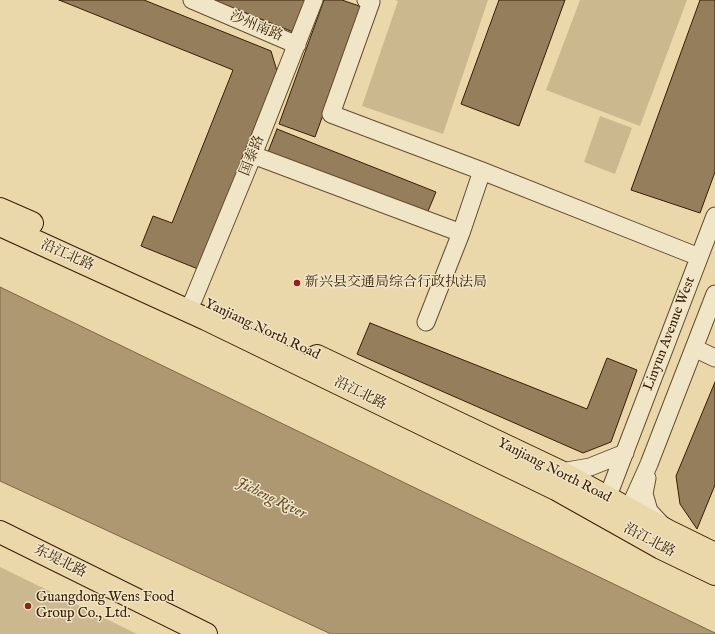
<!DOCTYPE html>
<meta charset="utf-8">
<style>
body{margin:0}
canvas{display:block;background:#ead7aa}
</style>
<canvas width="715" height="634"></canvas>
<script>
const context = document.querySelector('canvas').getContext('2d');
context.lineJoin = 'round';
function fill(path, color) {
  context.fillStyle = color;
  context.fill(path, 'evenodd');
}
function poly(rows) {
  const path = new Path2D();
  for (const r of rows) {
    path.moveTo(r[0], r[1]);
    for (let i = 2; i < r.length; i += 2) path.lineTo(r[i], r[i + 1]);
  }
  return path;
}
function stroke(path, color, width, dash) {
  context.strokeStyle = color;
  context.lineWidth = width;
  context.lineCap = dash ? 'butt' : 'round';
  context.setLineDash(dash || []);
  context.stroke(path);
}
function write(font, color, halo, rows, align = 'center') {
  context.font = font + ' "IM FELL English","Noto Serif SC",serif';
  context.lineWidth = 3;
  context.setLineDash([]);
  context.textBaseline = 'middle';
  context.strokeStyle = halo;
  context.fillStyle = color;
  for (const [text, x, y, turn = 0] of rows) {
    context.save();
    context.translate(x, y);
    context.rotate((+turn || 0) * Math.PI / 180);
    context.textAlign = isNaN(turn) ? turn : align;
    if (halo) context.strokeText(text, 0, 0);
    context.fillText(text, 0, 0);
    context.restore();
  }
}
fill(poly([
 [395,0,488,0,443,134,362,106,398,1],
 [580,0,687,0,640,126,546,90],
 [600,116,632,128,615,174,584,162],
 [0,567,137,634,0,634]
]), '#ccb88e');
const water = poly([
 [0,287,715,633,715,634,331,634,0,481,0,287]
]);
fill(water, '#ad9872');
stroke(water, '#7e6746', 1);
const building = poly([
 [59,0,144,0,271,51,277,71,198,269,141,246,153,216,172,223,233,70,59,0],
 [214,0,312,0,298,34,214,0],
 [324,0,342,0,362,7,315,137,279,124,324,0],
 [499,0,565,0,519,126,461,104,499,0],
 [700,0,715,0,715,172,700,213,631,190,700,0],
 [277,129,436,192,426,216,268,152,277,129],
 [370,323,587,409,607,358,637,370,611,442,583,453,357,354,370,323],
 [715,382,715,485,697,529,680,504,676,476,715,382]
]);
fill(building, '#957e5b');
stroke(building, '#381e05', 1);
const minor = poly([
 [192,0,297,45],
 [366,0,371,2,331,114,482,171,699,257],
 [253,155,461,233],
 [188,310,194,298,253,155,314,0],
 [426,322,461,233,482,171],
 [694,348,715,358],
 [561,472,590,467,625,453],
 [647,478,644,494,649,511,662,525],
 [603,509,715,216],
 [624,520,649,464,715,294]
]);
const major = poly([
 [0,209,32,223],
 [0,225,206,319,556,489,661,548,715,574],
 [317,356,561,472,668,531,715,554],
 [0,532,206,634]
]);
stroke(minor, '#644c2e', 19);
stroke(major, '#381e05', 24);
stroke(minor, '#f1e5c8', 17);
stroke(major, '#ead7aa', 22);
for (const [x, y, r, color] of [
 [297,283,4,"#8f2418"],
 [28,606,4,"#8f2418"]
]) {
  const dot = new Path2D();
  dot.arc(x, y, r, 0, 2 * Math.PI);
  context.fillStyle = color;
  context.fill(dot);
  stroke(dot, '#f1e5c8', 1.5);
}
write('14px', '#381e05', '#f1e5c8', [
 ["沙州南路",256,27,23],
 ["国泰路",253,156,-68],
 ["沿江北路",67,256,24],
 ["Yanjiang North Road",262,330,25],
 ["Linyun Avenue West",670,334,-69],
 ["沿江北路",360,394,26],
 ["Yanjiang North Road",554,471,27],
 ["沿江北路",649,541,28],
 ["东堤北路",60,562,26]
]);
write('14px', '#381e05', '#f1e5c8', [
 ["新兴县交通局综合行政执法局",305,283],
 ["Guangdong Wens Food",36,598],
 ["Group Co., Ltd.",36,614]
], 'left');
write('italic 15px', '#61492b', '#f1e5c8', [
 ["Jicheng River",271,499,26]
]);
</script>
